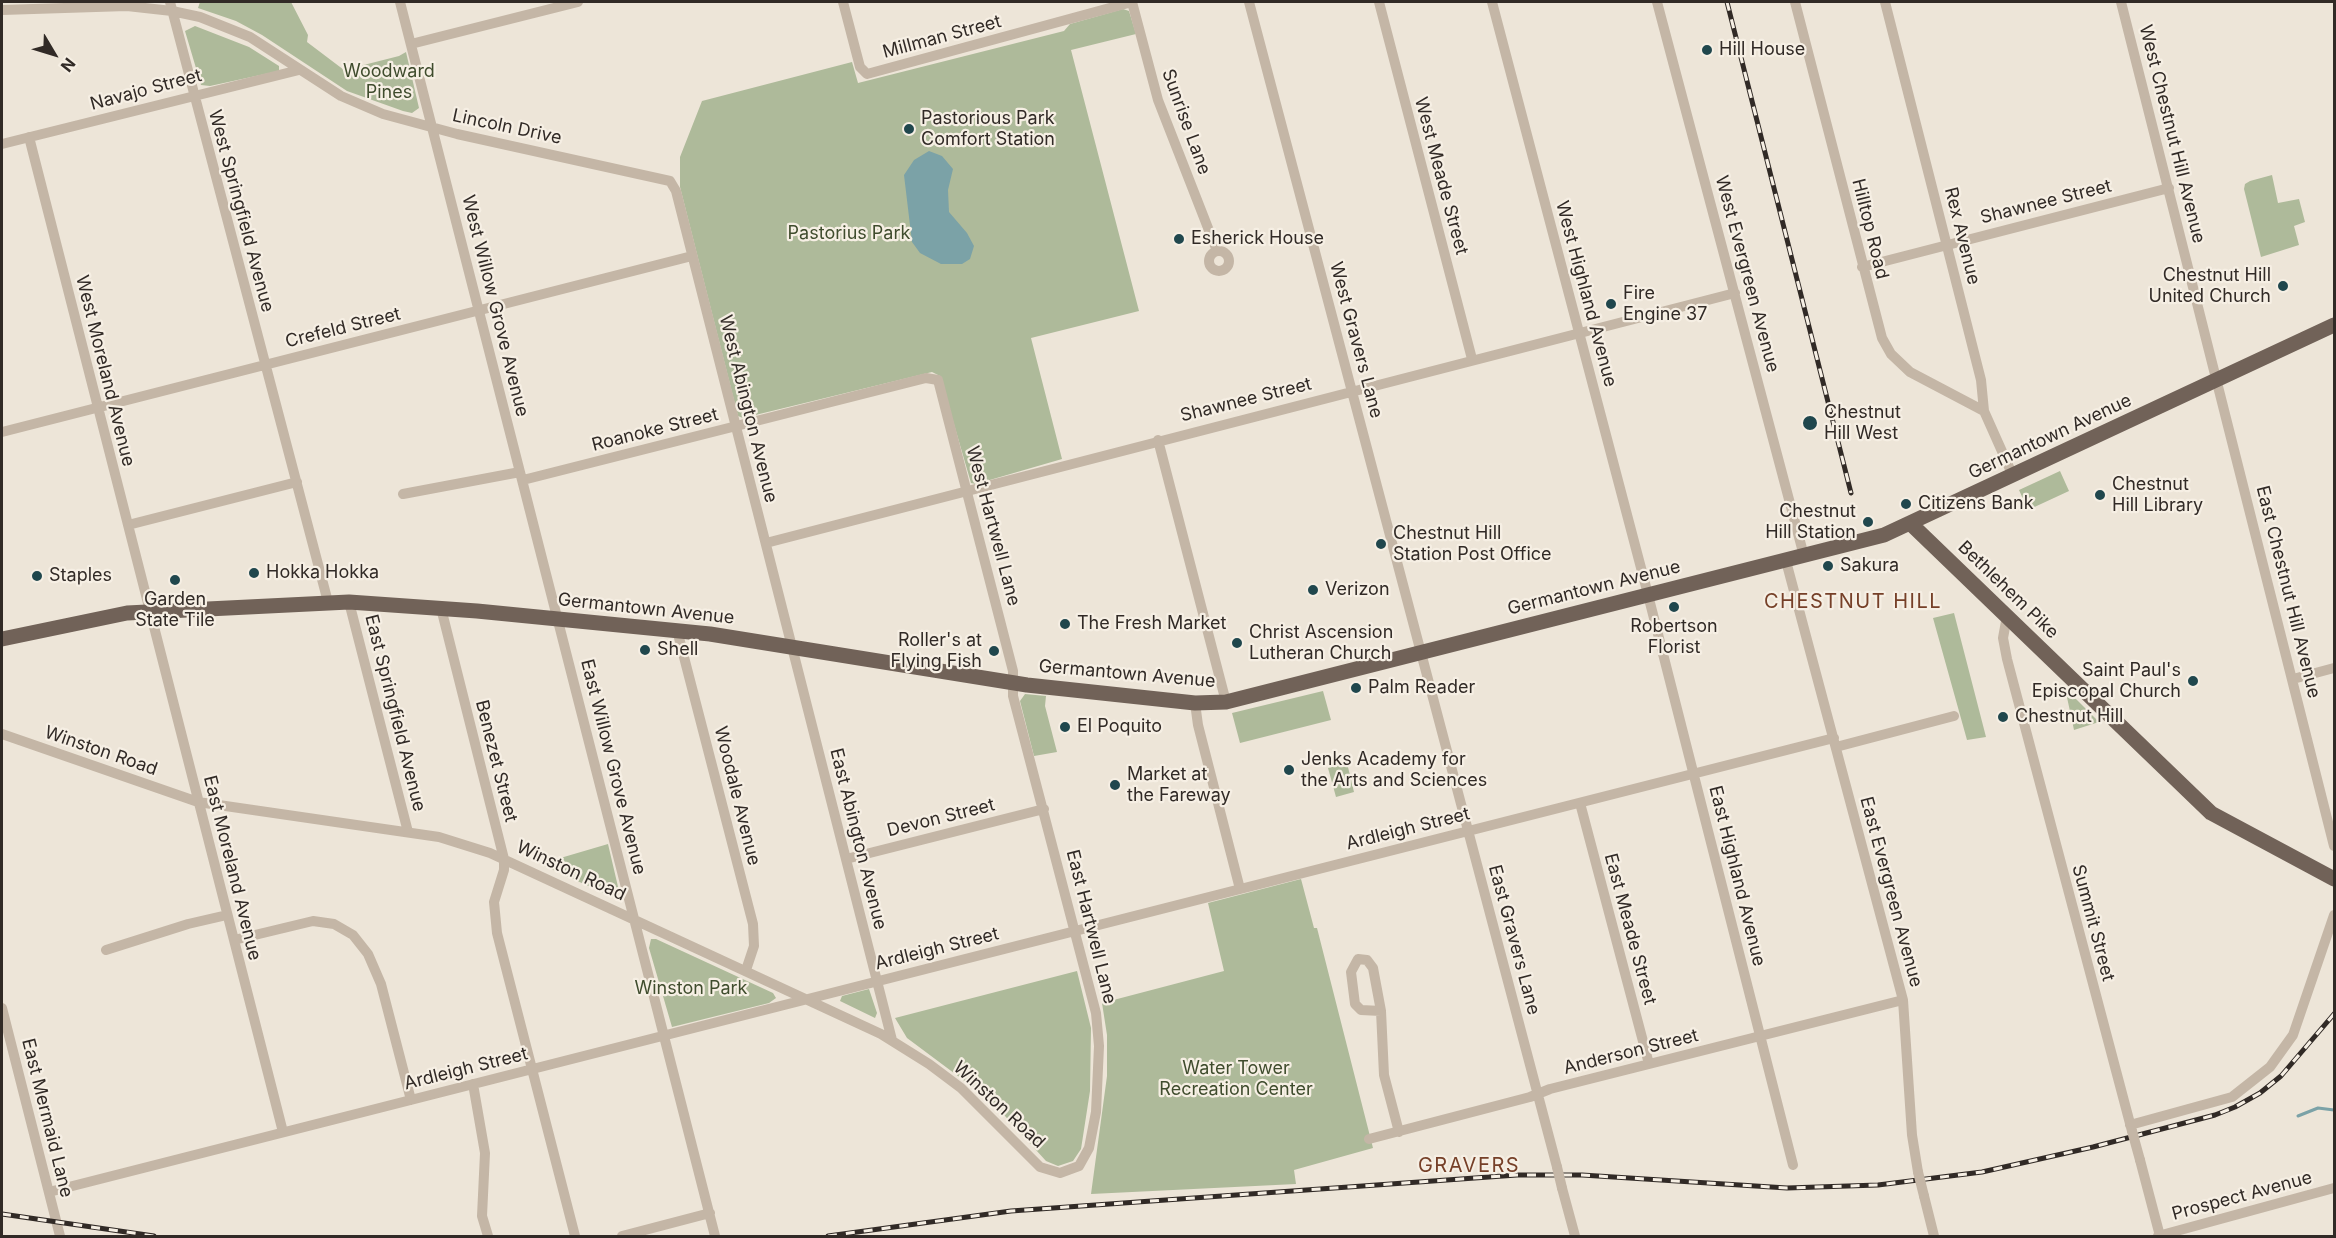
<!DOCTYPE html>
<style>
body{margin:0}
#map{position:relative;width:2336px;height:1238px;overflow:hidden;background:#ede5d8;font-family:Inter,sans-serif}
canvas{display:block}
.frame{position:absolute;inset:0;border:3px solid #312a26;pointer-events:none}
.north{position:absolute;left:24px;top:24px;width:60px;height:60px;-webkit-text-stroke:4px #f6efe4;paint-order:stroke;rotate:128deg;font-size:16px;font-weight:700;line-height:24px;text-align:center;color:#312a26}
.north::after{content:'';display:block;margin:auto;width:21px;height:27px;background:#312a26;clip-path:polygon(50% 0,100% 100%,50% 72%,0 100%)}
</style>
<div id="map">
<canvas width="2336" height="1238"></canvas>
<div class="frame"></div>
<div class="north">N</div>
</div>
<script>
const context = document.querySelector('canvas').getContext('2d');
context.lineJoin = 'round';
function fill(path, color) {
  context.fillStyle = color;
  context.fill(path, 'evenodd');
}
function poly(rows) {
  const path = new Path2D();
  for (const r of rows) {
    if (r.length === 3) {
      path.moveTo(r[0] + r[2], r[1]);
      path.arc(r[0], r[1], r[2], 0, 2 * Math.PI);
      continue;
    }
    path.moveTo(r[0], r[1]);
    for (let i = 2; i < r.length; i += 2) path.lineTo(r[i], r[i + 1]);
  }
  return path;
}
function stroke(path, color, width, dash) {
  context.strokeStyle = color;
  context.lineWidth = width;
  context.lineCap = dash ? 'butt' : 'round';
  context.setLineDash(dash || []);
  context.stroke(path);
}
function write(font, color, halo, rows, align = 'center') {
  context.font = font + ' Inter,sans-serif';
  context.lineWidth = 4.5;
  context.setLineDash([]);
  context.textBaseline = 'middle';
  context.strokeStyle = halo;
  context.fillStyle = color;
  for (const [text, x, y, turn = 0] of rows) {
    context.save();
    context.translate(x, y);
    context.rotate((+turn || 0) * Math.PI / 180);
    context.textAlign = isNaN(turn) ? turn : align;
    if (halo) context.strokeText(text, 0, 0);
    context.fillText(text, 0, 0);
    context.restore();
  }
}
fill(poly([
 [200,2,291,2,308,35,307,42,344,70,399,56,406,52,419,108,412,113,403,111,347,91,262,35,236,21,198,8],
 [1123,9,1129,11,1136,34,1071,50,1139,311,1031,338,1062,459,976,484,971,483,940,376,932,372,743,418,738,416,680,187,680,157,702,101,852,62,858,83,1064,31,1070,24],
 [195,26,249,47,279,66,279,71,210,86,201,85,185,31],
 [2272,175,2278,203,2299,199,2305,222,2294,226,2299,245,2261,257,2244,189,2245,184,2250,181],
 [2060,471,2069,491,2028,510,2019,490],
 [1954,613,1986,737,1967,740,1933,618],
 [2065,688,2099,722,2074,730],
 [1323,691,1331,720,1240,743,1232,713],
 [1025,694,1046,696,1045,706,1057,752,1034,756,1020,701],
 [1347,763,1354,792,1336,797,1328,768],
 [608,844,619,891,617,899,540,864],
 [1301,879,1314,928,1317,928,1373,1148,1294,1170,1296,1184,1091,1194,1107,1076,1107,1035,1102,1003,1224,971,1208,903],
 [651,939,656,939,773,993,776,998,769,1003,672,1027,649,948],
 [1077,971,1091,1028,1090,1091,1081,1149,1073,1161,1058,1166,1046,1161,1005,1116,974,1088,907,1038,895,1018],
 [869,989,877,1013,875,1018,840,1001,842,996]
]), '#aeba9a');
fill(poly([
 [929,151,942,156,953,169,948,190,949,212,967,233,974,246,970,259,962,264,941,264,920,253,912,242,904,175,914,160]
]), '#7ba2a7');
stroke(poly([
 [2298,1116,2318,1108,2334,1110]
]), '#7ba2a7', 3);
stroke(poly([
 [170,2,328,602],
 [400,2,715,1236],
 [843,2,860,67,867,74,1132,2],
 [1132,2,1158,100,1217,251],
 [1249,2,1557,1167],
 [1379,2,1472,359],
 [1492,2,1645,583,1793,1165],
 [1657,2,1804,556],
 [1795,2,1882,338,1891,354,1910,372,1984,411],
 [1885,2,1981,380,1984,411,2013,476],
 [2121,2,2334,846],
 [2,10,127,6,172,11,200,17,250,37,341,96,383,114,457,134,670,181,676,191,892,1040],
 [411,44,578,2],
 [29,137,283,1132],
 [2,144,299,70],
 [1219,261,10],
 [1862,267,2169,188],
 [2,432,692,256],
 [1158,440,1226,702],
 [403,494,520,472],
 [128,525,297,482],
 [766,543,1735,293],
 [1786,561,1903,1000,1912,1135,1918,1172],
 [349,602,408,832],
 [441,608,504,859,504,870,494,902,497,933,575,1236],
 [2007,616,2003,638,2007,659,2132,1131],
 [677,630,753,924,754,946,746,970],
 [2293,679,2334,668],
 [1195,703,1198,725,1240,889],
 [2,734,198,802,439,837,490,853,881,1034,929,1064,961,1088,1040,1167,1060,1173,1079,1166,1089,1148,1096,1112,1099,1046,1096,1013,1013,696,1013,671,938,380,926,378,523,480],
 [1836,747,1954,716],
 [1580,803,1649,1064],
 [846,859,1044,809],
 [234,940,313,921,334,924,353,935,368,954,381,984,411,1100],
 [106,950,188,924,227,915],
 [2,1008,60,1236],
 [1381,1011,1361,1010,1355,1004,1351,972,1358,959,1367,960,1373,968,1381,1011,1384,1075,1399,1132],
 [473,1084,485,1153,482,1216,488,1236],
 [2130,1125,2232,1097,2270,1067,2293,1035,2334,915],
 [1369,1139,1530,1097,1550,1089,1903,1000],
 [2140,1160,2160,1236],
 [1562,1188,1575,1236],
 [49,1192,1834,738],
 [1924,1196,1934,1236],
 [622,1236,710,1213],
 [2158,1236,2334,1188]
]), '#c4b6a6', 10);
stroke(poly([
 [1911,524,2211,813,2334,879],
 [2,639,127,613,349,602,477,611,710,634,1027,685,1195,703,1226,702,1884,535,2334,325]
]), '#716258', 15);
const rail = poly([
 [1727,2,1851,493],
 [2,1214,154,1236],
 [828,1236,1011,1211,1517,1175,1582,1175,1787,1188,1878,1185,1982,1172,2093,1147,2215,1115,2235,1107,2260,1093,2281,1076,2334,1014]
]);
stroke(rail, '#312a26', 5);
stroke(rail, '#f6efe4', 3, [9]);
stroke(poly([
 [2132,1131,2140,1160],
 [1557,1167,1562,1188],
 [1918,1172,1924,1196]
]), '#c4b6a6', 10);
for (const [x, y, r, color] of [
 [1707,50,6,"#20474d"],
 [909,129,6,"#20474d"],
 [1179,239,6,"#20474d"],
 [2283,286,6,"#20474d"],
 [1611,304,6,"#20474d"],
 [1810,423,8,"#20474d"],
 [2100,495,6,"#20474d"],
 [1906,504,6,"#20474d"],
 [1868,522,6,"#20474d"],
 [1381,544,6,"#20474d"],
 [1828,566,6,"#20474d"],
 [254,573,6,"#20474d"],
 [37,576,6,"#20474d"],
 [175,580,6,"#20474d"],
 [1313,590,6,"#20474d"],
 [1674,607,6,"#20474d"],
 [1065,624,6,"#20474d"],
 [1237,643,6,"#20474d"],
 [645,650,6,"#20474d"],
 [994,651,6,"#20474d"],
 [2193,681,6,"#20474d"],
 [1356,688,6,"#20474d"],
 [2003,717,6,"#20474d"],
 [1065,727,6,"#20474d"],
 [1289,770,6,"#20474d"],
 [1115,785,6,"#20474d"]
]) {
  const dot = new Path2D();
  dot.arc(x, y, r, 0, 2 * Math.PI);
  context.fillStyle = color;
  context.fill(dot);
  stroke(dot, '#f6efe4', 2);
}
write('18px', '#312a26', '#f6efe4', [
 ["Millman Street",942,37,-15],
 ["Navajo Street",146,90,-15],
 ["Sunrise Lane",1186,122,70],
 ["Lincoln Drive",507,127,12],
 ["West Chestnut Hill Avenue",2172,134,76],
 ["West Meade Street",1441,176,75],
 ["Shawnee Street",2046,202,-14],
 ["West Springfield Avenue",241,211,75],
 ["Hilltop Road",1870,229,76],
 ["Rex Avenue",1962,236,76],
 ["West Evergreen Avenue",1747,274,75],
 ["West Highland Avenue",1586,294,75],
 ["West Willow Grove Avenue",495,306,76],
 ["Crefeld Street",343,328,-14],
 ["West Gravers Lane",1356,340,75],
 ["West Moreland Avenue",105,371,76],
 ["Shawnee Street",1246,400,-14],
 ["West Abington Avenue",748,409,76],
 ["Roanoke Street",655,430,-14],
 ["Germantown Avenue",2050,437,-25],
 ["West Hartwell Lane",993,526,75],
 ["Germantown Avenue",1594,588,-14],
 ["Bethlehem Pike",2008,590,44],
 ["East Chestnut Hill Avenue",2288,592,76],
 ["Germantown Avenue",646,609,6],
 ["Germantown Avenue",1127,674,5],
 ["East Springfield Avenue",395,713,76],
 ["Winston Road",101,751,19],
 ["Benezet Street",496,761,76],
 ["East Willow Grove Avenue",613,767,76],
 ["Woodale Avenue",737,796,76],
 ["Devon Street",941,818,-14],
 ["Ardleigh Street",1408,829,-14],
 ["East Abington Avenue",858,839,76],
 ["East Moreland Avenue",232,868,76],
 ["Winston Road",571,871,25],
 ["East Highland Avenue",1737,876,76],
 ["East Evergreen Avenue",1891,892,75],
 ["Summit Street",2093,923,75],
 ["East Hartwell Lane",1091,927,76],
 ["East Meade Street",1630,929,75],
 ["East Gravers Lane",1514,940,75],
 ["Ardleigh Street",937,949,-14],
 ["Anderson Street",1631,1052,-14],
 ["Ardleigh Street",466,1069,-14],
 ["Winston Road",999,1105,43],
 ["East Mermaid Lane",47,1118,76],
 ["Prospect Avenue",2242,1196,-15]
]);
write('18px', '#312a26', '#f6efe4', [
 ["Hill House",1719,50],
 ["Pastorious Park",921,119],
 ["Comfort Station",921,140],
 ["Esherick House",1191,239],
 ["Chestnut Hill",2271,276,"right"],
 ["United Church",2271,297,"right"],
 ["Fire",1623,294],
 ["Engine 37",1623,315],
 ["Chestnut",1824,413],
 ["Hill West",1824,434],
 ["Chestnut",2112,485],
 ["Hill Library",2112,506],
 ["Citizens Bank",1918,504],
 ["Chestnut",1856,512,"right"],
 ["Hill Station",1856,533,"right"],
 ["Chestnut Hill",1393,534],
 ["Station Post Office",1393,555],
 ["Sakura",1840,566],
 ["Hokka Hokka",266,573],
 ["Staples",49,576],
 ["Verizon",1325,590],
 ["Garden",175,600,"center"],
 ["State Tile",175,621,"center"],
 ["The Fresh Market",1077,624],
 ["Robertson",1674,627,"center"],
 ["Florist",1674,648,"center"],
 ["Christ Ascension",1249,633],
 ["Lutheran Church",1249,654],
 ["Roller's at",982,641,"right"],
 ["Flying Fish",982,662,"right"],
 ["Shell",657,650],
 ["Saint Paul's",2181,671,"right"],
 ["Episcopal Church",2181,692,"right"],
 ["Palm Reader",1368,688],
 ["Chestnut Hill",2015,717],
 ["El Poquito",1077,727],
 ["Jenks Academy for",1301,760],
 ["the Arts and Sciences",1301,781],
 ["Market at",1127,775],
 ["the Fareway",1127,796]
], 'left');
write('18px', '#3f4c2d', '#f6efe4', [
 ["Woodward",389,72],
 ["Pines",389,93],
 ["Pastorius Park",849,234],
 ["Winston Park",691,989],
 ["Water Tower",1236,1069],
 ["Recreation Center",1236,1090]
]);
context.letterSpacing = '1.5px';
write('20px', '#764028', '#f6efe4', [
 ["CHESTNUT HILL",1853,602],
 ["GRAVERS",1469,1166]
]);
context.letterSpacing = '0px';
</script>
